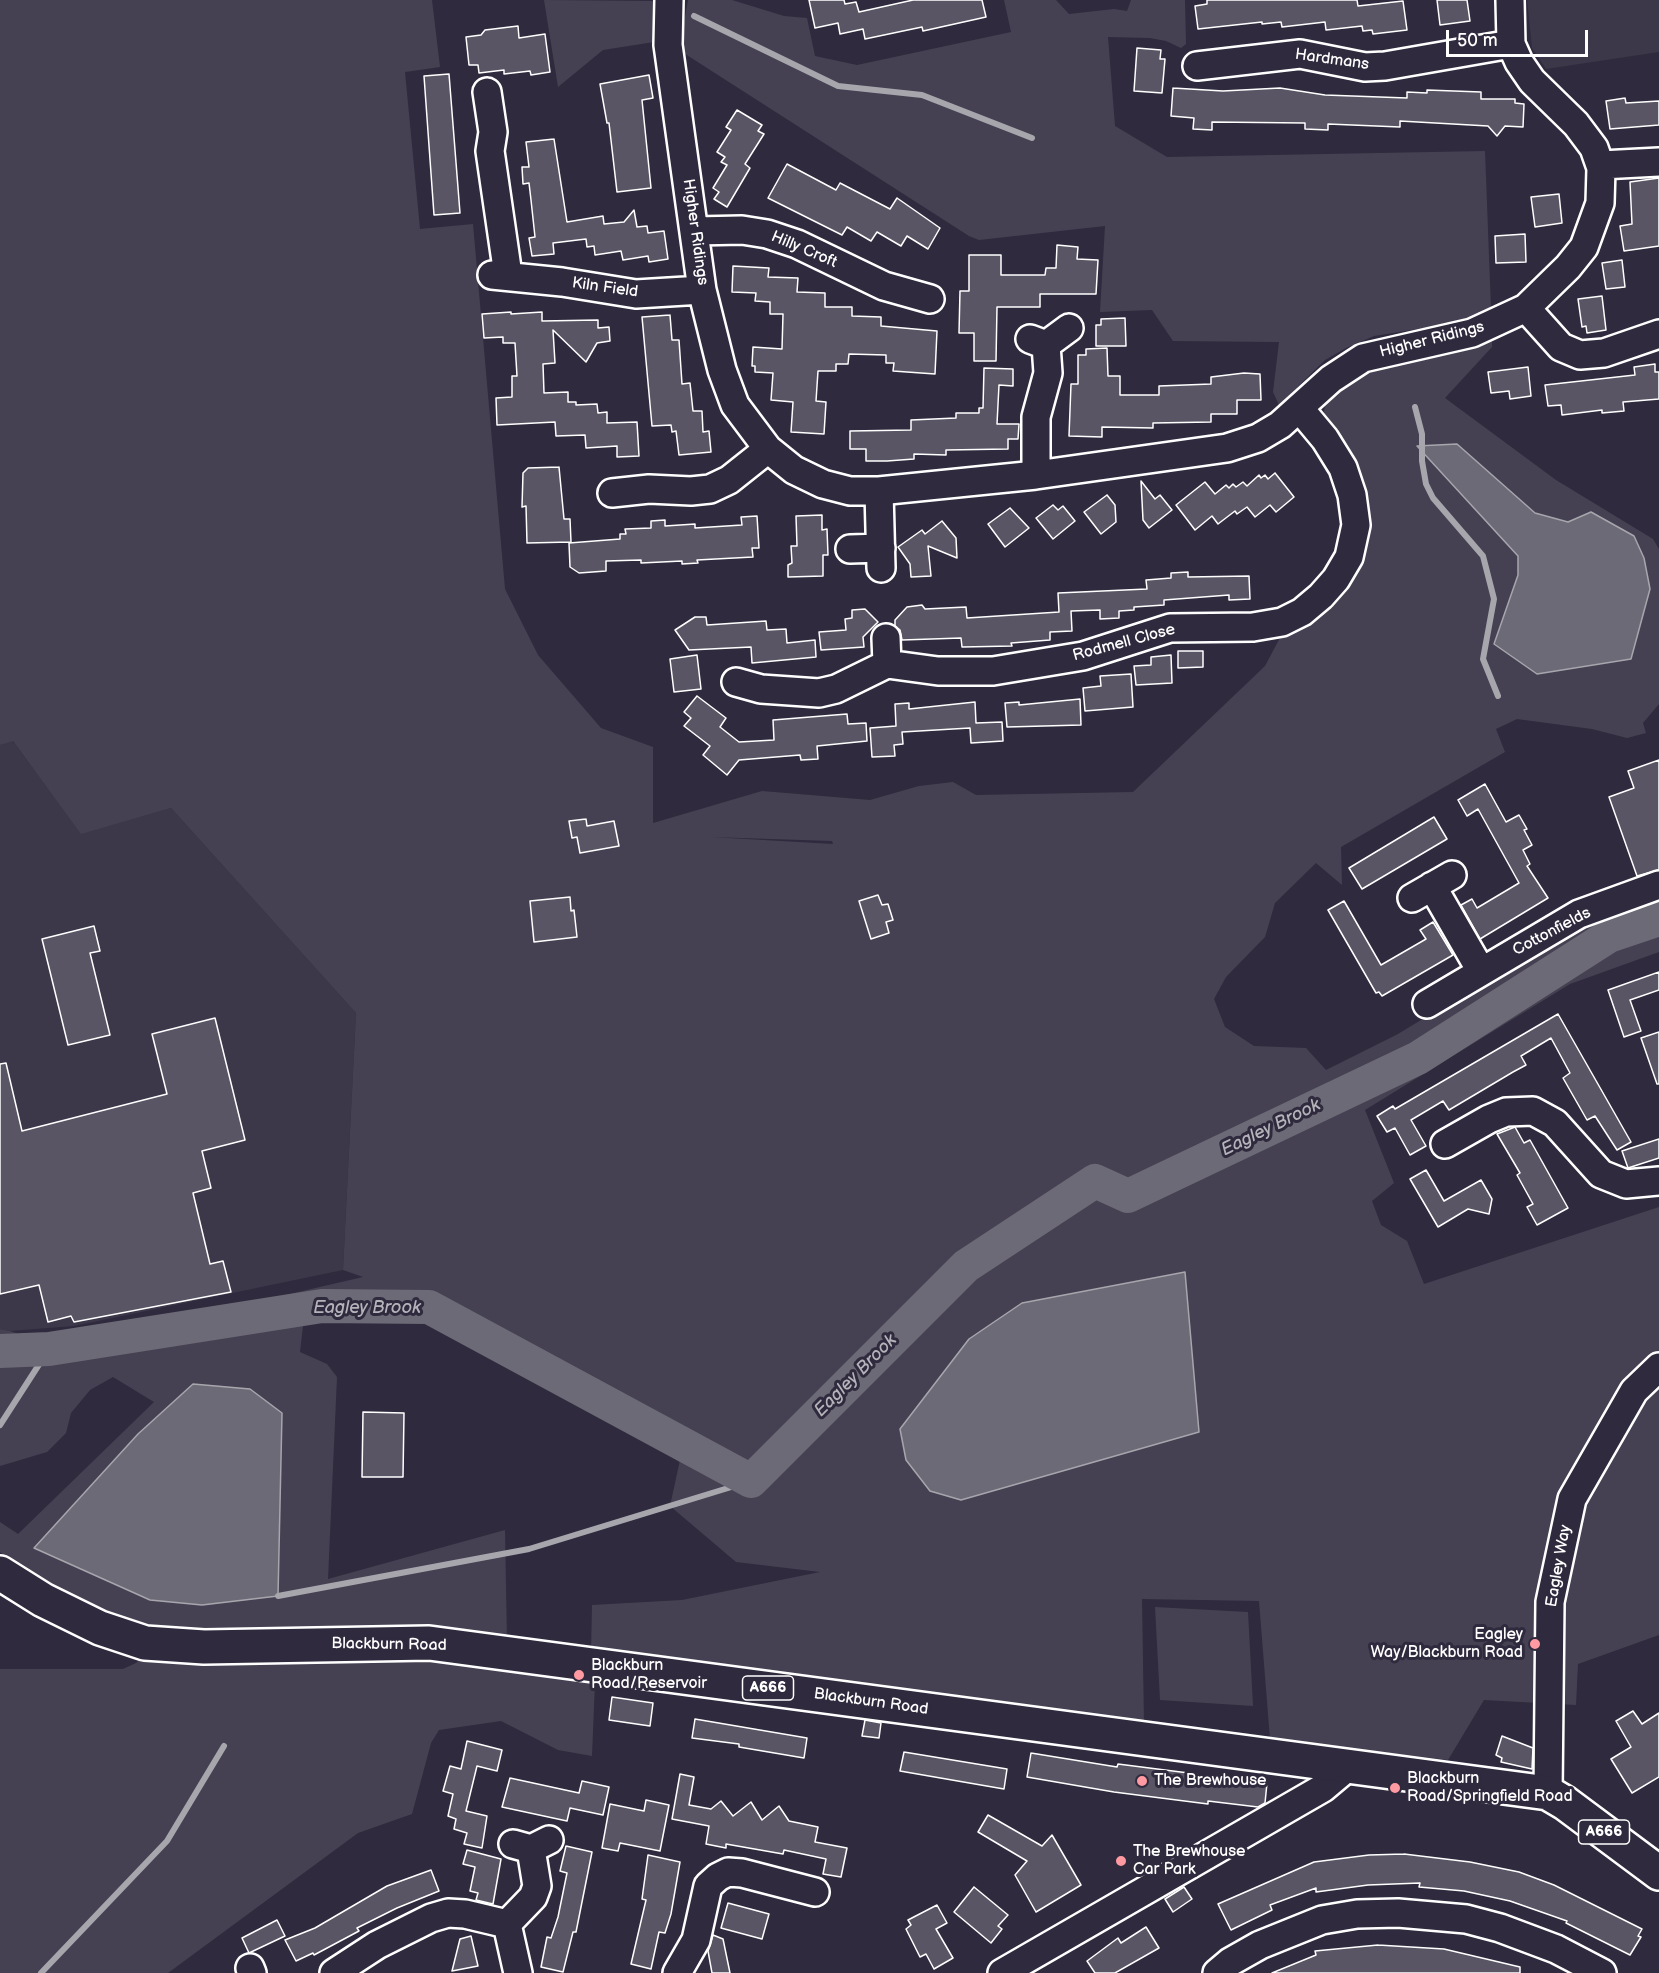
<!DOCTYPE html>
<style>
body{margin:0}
#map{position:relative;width:1659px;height:1973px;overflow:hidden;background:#2f2a3d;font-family:"Balsamiq Sans",sans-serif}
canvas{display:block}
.scale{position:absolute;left:1446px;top:30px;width:142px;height:27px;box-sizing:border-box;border:3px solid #fff;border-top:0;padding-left:8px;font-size:18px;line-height:21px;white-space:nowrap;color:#fff;-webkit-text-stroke:4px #2f2a3d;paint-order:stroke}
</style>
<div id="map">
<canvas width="1659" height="1973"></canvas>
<div class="scale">50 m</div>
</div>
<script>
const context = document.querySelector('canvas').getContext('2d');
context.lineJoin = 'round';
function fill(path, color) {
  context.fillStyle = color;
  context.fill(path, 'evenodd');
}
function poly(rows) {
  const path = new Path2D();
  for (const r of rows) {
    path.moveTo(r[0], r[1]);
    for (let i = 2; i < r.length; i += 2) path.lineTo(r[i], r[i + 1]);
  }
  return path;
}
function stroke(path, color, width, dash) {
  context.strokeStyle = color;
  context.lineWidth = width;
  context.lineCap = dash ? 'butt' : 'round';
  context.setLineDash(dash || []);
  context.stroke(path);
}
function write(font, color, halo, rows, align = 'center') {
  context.font = font + ' "Balsamiq Sans",sans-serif';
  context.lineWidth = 6;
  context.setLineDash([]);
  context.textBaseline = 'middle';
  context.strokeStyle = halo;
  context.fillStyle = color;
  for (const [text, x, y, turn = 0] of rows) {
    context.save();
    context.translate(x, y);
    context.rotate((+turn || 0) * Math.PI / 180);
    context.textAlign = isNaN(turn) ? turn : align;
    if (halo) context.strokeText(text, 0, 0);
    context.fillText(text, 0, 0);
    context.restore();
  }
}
fill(poly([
 [1527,0,1659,0,1659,52,1546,69,1532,48],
 [12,740,81,833,171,808,356,1013,343,1270,74,1326,10,1331,0,1329,0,745]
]), '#3c3749');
fill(poly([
 [0,0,432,0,440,67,405,72,420,229,473,224,505,589,538,655,601,728,653,747,653,823,762,791,870,800,919,786,953,782,976,795,1133,792,1265,666,1282,634,1358,562,1323,418,1325,405,1355,379,1384,366,1469,349,1492,341,1492,347,1445,398,1556,480,1653,539,1659,549,1659,704,1643,723,1646,733,1627,738,1592,729,1517,719,1496,729,1505,752,1341,847,1342,885,1316,863,1275,903,1265,937,1226,977,1214,999,1225,1027,1254,1046,1306,1048,1326,1070,1398,1034,1582,922,1659,893,1659,952,1570,984,1365,1110,1394,1183,1372,1201,1381,1225,1407,1241,1424,1284,1659,1207,1659,1635,1578,1664,1576,1705,1484,1700,1448,1760,1270,1739,1259,1601,1142,1599,1144,1725,591,1653,592,1605,682,1600,820,1572,736,1562,670,1506,685,1437,448,1304,428,1297,322,1296,147,1327,363,1277,343,1270,356,1013,171,808,81,834,13,741,0,745],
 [1457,444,1535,513,1568,522,1495,644,1518,575,1518,556,1417,447],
 [711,837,832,841,833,844],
 [544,0,657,1,654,42,603,50,558,87],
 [688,0,732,0,784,16,807,18,815,56,857,65,1011,32,1004,0,1056,0,1069,14,1114,9,1127,11,1131,0,1185,0,1186,44,1181,48,1166,41,1150,38,1108,37,1115,126,1167,157,1485,151,1491,309,1455,323,1374,336,1346,348,1325,360,1279,405,1273,392,1279,342,1173,341,1152,310,1100,312,1105,226,979,240,969,236,679,50],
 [304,1317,300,1352,327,1364,337,1377,328,1579,505,1530,507,1643,417,1627,331,1626,242,1636,133,1627,42,1588,0,1552,0,1522,18,1534,154,1402,113,1377,90,1390,71,1413,66,1433,47,1452,0,1466,0,1359,23,1361],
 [193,1384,34,1548,138,1434],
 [0,1329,10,1331,44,1343,0,1343],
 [1155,1607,1248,1612,1253,1706,1160,1700],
 [148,1651,444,1652,595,1681,592,1756,558,1750,501,1721,439,1730,431,1743,412,1814,358,1833,168,1973,0,1973,0,1669,123,1669,136,1663]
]), '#464152');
const water = poly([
 [1457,444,1535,513,1568,522,1591,512,1634,536,1644,558,1650,589,1631,659,1537,674,1494,644,1518,575,1518,556,1417,446,1457,444],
 [1185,1272,1199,1432,961,1500,930,1491,906,1460,900,1429,969,1339,1022,1303,1185,1272],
 [193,1384,250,1389,282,1413,278,1596,202,1605,150,1600,34,1548,138,1434,193,1384]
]);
fill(water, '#6d6a77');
stroke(water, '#a7a6ad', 1.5);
stroke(poly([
 [694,16,838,86,922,95,1032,138],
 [1415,407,1422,434,1422,461,1426,484,1433,498,1483,556,1494,599,1483,659,1498,696],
 [0,1425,49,1349],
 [278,1596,529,1549,751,1481],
 [41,1973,167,1841,224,1746]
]), '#a7a6ad', 6);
stroke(poly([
 [0,1351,49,1349,322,1306,429,1307,751,1481,966,1266,1095,1181,1128,1196,1418,1058,1609,936,1659,919]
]), '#6d6a77', 34);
const building = poly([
 [809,0,844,0,845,4,856,2,859,12,913,0,982,0,986,17,923,31,922,27,865,39,863,29,840,34,838,23,815,28,809,0],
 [1207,0,1357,0,1358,6,1403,1,1407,30,1373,34,1372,30,1363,31,1362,26,1326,30,1325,22,1282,27,1281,22,1262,24,1262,22,1198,29,1195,6,1207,4,1207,0],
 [1437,0,1467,0,1470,21,1440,25,1437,0],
 [518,26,519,38,545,34,550,72,531,75,530,71,504,74,504,70,479,73,478,65,469,65,466,37,481,35,485,30,518,26],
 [1137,48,1161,50,1160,59,1165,59,1162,93,1134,91,1137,48],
 [449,74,460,213,434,215,424,76,449,74],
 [649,75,653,98,642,100,651,188,617,192,609,123,607,123,600,84,649,75],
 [1173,88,1223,91,1280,88,1325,95,1407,98,1407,92,1427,93,1427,90,1481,92,1481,99,1515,99,1515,103,1524,104,1523,127,1505,126,1497,136,1488,126,1400,121,1400,127,1328,124,1328,130,1305,129,1305,123,1212,122,1212,130,1193,129,1194,118,1171,116,1173,88],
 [1625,98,1626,103,1659,101,1659,125,1610,129,1606,101,1625,98],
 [737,110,762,125,758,131,764,134,745,164,750,168,727,207,714,199,719,192,713,188,727,165,721,162,725,157,717,152,731,130,726,127,737,110],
 [554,139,567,222,603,216,604,224,624,222,634,210,637,227,647,226,648,233,664,231,668,259,649,262,648,256,623,260,621,251,595,255,594,246,587,247,586,239,553,243,554,254,532,256,529,238,535,237,531,200,529,183,523,184,522,167,529,167,526,142,554,139],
 [787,164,836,190,840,183,890,209,897,198,940,228,928,249,907,236,901,246,877,232,871,241,847,227,842,235,768,198,787,164],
 [1659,178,1659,246,1624,251,1620,226,1632,224,1630,182,1659,178],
 [1559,194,1562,223,1535,227,1531,197,1559,194],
 [1525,234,1526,262,1496,263,1495,236,1525,234],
 [1057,245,1078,247,1077,259,1098,260,1096,294,1040,294,1040,307,997,307,996,361,974,361,974,333,959,333,960,291,969,291,969,255,1001,255,1001,275,1045,275,1046,268,1056,268,1057,245],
 [1622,260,1625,287,1606,289,1602,263,1622,260],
 [733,266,769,268,768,277,798,278,797,292,825,293,825,307,852,307,852,316,881,317,881,326,937,331,935,374,893,371,894,363,886,363,886,355,849,354,848,364,836,364,836,371,818,371,816,401,826,402,824,434,791,432,793,402,771,400,773,373,755,372,755,366,752,366,753,347,782,349,783,314,770,314,770,302,755,301,756,293,732,292,733,266],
 [1602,296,1606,330,1587,333,1586,326,1582,327,1578,299,1602,296],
 [511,312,511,314,542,312,542,321,598,320,598,328,609,327,610,341,597,343,586,362,553,330,555,363,543,364,544,393,568,392,568,402,576,402,576,405,597,404,598,413,607,412,607,423,637,422,639,456,617,457,617,446,586,448,585,435,556,436,555,422,497,425,496,398,512,397,512,376,517,376,515,343,503,343,503,337,484,338,482,314,511,312],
 [670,315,672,340,679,340,682,384,690,383,693,411,702,411,703,432,709,431,711,452,679,455,676,431,672,432,671,425,652,426,642,317,670,315],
 [1125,318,1126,346,1096,346,1096,325,1101,325,1101,319,1125,318],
 [1107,348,1108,376,1120,376,1120,395,1159,395,1159,386,1211,384,1211,377,1244,373,1260,374,1261,400,1237,400,1237,414,1211,414,1211,422,1153,423,1153,428,1102,427,1102,437,1069,436,1071,384,1078,384,1078,355,1086,355,1086,349,1107,348],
 [1655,364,1655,372,1659,372,1659,399,1623,402,1624,411,1602,413,1602,410,1562,415,1561,405,1548,406,1545,385,1635,375,1634,367,1655,364],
 [1528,367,1531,396,1510,399,1509,391,1491,393,1488,372,1528,367],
 [984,368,1013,369,1013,386,999,385,997,424,1019,424,1018,439,1008,439,1008,449,946,450,946,455,914,454,914,459,887,461,866,461,866,449,850,449,850,431,911,430,911,420,956,418,956,413,979,413,979,408,983,408,984,368],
 [559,467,564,519,570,519,571,542,527,543,526,506,522,507,523,473,528,468,559,467],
 [1275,473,1294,497,1276,512,1270,505,1255,517,1247,507,1237,514,1235,511,1218,524,1212,516,1195,530,1176,505,1205,482,1215,494,1226,485,1229,488,1233,484,1236,487,1243,482,1247,486,1259,475,1261,478,1265,475,1268,479,1275,473],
 [1141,481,1155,499,1160,495,1172,510,1149,528,1143,520,1141,481],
 [1107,495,1115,505,1116,522,1101,534,1084,512,1107,495],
 [1053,505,1058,510,1063,506,1075,521,1053,539,1036,518,1053,505],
 [1010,508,1029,528,1005,547,988,524,1010,508],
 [822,515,822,530,827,529,828,555,823,555,823,576,788,577,788,565,792,563,791,546,797,546,796,516,822,515],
 [757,516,759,548,752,548,753,557,697,560,698,563,682,564,682,561,641,563,641,560,606,561,606,571,579,573,570,567,569,543,620,539,620,534,626,534,625,529,651,528,651,521,665,520,665,526,695,524,695,528,742,525,741,517,757,516],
 [942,521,956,538,957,558,928,546,931,576,911,577,910,564,898,547,922,530,925,534,942,521],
 [1188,572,1188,577,1249,576,1250,599,1229,600,1229,595,1164,600,1164,605,1134,607,1134,610,1119,611,1119,618,1100,619,1100,610,1071,611,1072,631,1050,632,1050,640,1011,643,1012,646,962,647,961,638,902,640,900,630,895,626,895,620,907,607,922,605,925,609,966,607,967,618,1059,612,1058,593,1147,589,1146,580,1171,578,1171,573,1188,572],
 [865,609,878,622,863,637,864,647,821,650,819,632,846,630,845,619,852,618,852,610,865,609],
 [695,617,706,617,707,625,766,621,767,630,786,629,787,643,815,640,816,657,752,663,751,647,689,650,675,630,695,617],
 [1178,651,1203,651,1203,667,1178,668,1178,651],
 [697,655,701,689,674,692,670,659,697,655],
 [1171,655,1172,683,1136,685,1134,666,1151,665,1151,657,1171,655],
 [1131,674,1133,707,1085,711,1083,688,1101,686,1100,676,1131,674],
 [697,696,726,718,720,727,739,742,774,740,773,720,847,714,848,724,866,723,867,741,817,746,818,759,801,760,800,755,739,760,727,775,703,755,710,746,684,726,691,718,684,712,697,696],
 [1080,699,1081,725,1007,727,1005,703,1019,702,1019,705,1080,699],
 [975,702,976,723,1002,722,1003,741,971,743,970,728,902,732,903,744,894,745,895,756,872,757,870,728,896,726,895,704,909,703,909,709,975,702],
 [1659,760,1659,870,1637,876,1609,797,1634,788,1628,771,1659,760],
 [1485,784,1506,822,1519,815,1527,829,1524,830,1532,845,1523,850,1530,864,1527,866,1548,898,1480,939,1461,905,1472,899,1477,908,1519,883,1478,809,1467,816,1458,800,1485,784],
 [1434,817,1447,839,1362,889,1349,868,1434,817],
 [586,819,587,826,614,821,619,846,580,853,577,837,572,838,569,821,586,819],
 [878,895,882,905,888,904,893,920,886,922,889,933,871,939,859,901,878,895],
 [570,897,571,911,574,910,577,937,534,942,530,901,570,897],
 [1344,901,1381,965,1426,939,1420,930,1433,922,1453,955,1382,996,1379,992,1376,993,1328,910,1344,901],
 [94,926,100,951,90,953,110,1035,68,1045,42,939,94,926],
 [1659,972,1659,990,1630,1000,1641,1031,1624,1037,1608,990,1659,972],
 [1558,1014,1631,1142,1617,1150,1595,1116,1587,1120,1563,1078,1570,1073,1551,1038,1521,1056,1526,1065,1513,1072,1449,1110,1443,1101,1411,1120,1426,1146,1410,1155,1395,1128,1387,1132,1377,1116,1393,1106,1395,1109,1558,1014],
 [215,1018,245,1140,202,1151,211,1188,193,1193,210,1264,223,1261,231,1292,74,1322,71,1316,48,1322,39,1285,0,1294,0,1064,6,1063,22,1131,167,1094,152,1034,215,1018],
 [1659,1032,1659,1084,1657,1084,1641,1038,1659,1032],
 [1515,1127,1524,1143,1530,1140,1568,1208,1537,1225,1527,1207,1533,1204,1517,1175,1520,1173,1497,1134,1515,1127],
 [1659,1139,1659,1158,1628,1168,1622,1151,1659,1139],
 [1426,1170,1444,1201,1481,1180,1492,1199,1489,1214,1468,1209,1438,1227,1410,1179,1426,1170],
 [363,1412,404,1413,403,1477,362,1477,363,1412],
 [612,1697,653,1703,650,1726,609,1720,612,1697],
 [1633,1711,1642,1724,1659,1713,1659,1777,1632,1793,1611,1759,1631,1747,1616,1721,1633,1711],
 [695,1719,807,1738,804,1758,739,1747,739,1744,692,1738,695,1719],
 [865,1720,881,1723,879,1738,862,1736,865,1720],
 [1502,1736,1533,1748,1532,1769,1501,1762,1502,1758,1496,1755,1502,1736],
 [467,1741,502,1750,497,1771,477,1766,466,1811,487,1816,482,1848,464,1844,467,1833,454,1829,456,1819,448,1816,453,1794,443,1791,450,1766,461,1769,467,1741],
 [904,1752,1007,1769,1004,1789,900,1771,904,1752],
 [1031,1753,1117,1767,1118,1764,1267,1783,1265,1803,1258,1807,1208,1801,1208,1804,1114,1792,1027,1777,1031,1753],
 [680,1774,694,1777,689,1805,711,1809,721,1801,733,1816,751,1802,762,1820,779,1806,789,1821,818,1827,815,1842,847,1848,841,1877,823,1874,826,1859,784,1850,783,1854,726,1844,726,1848,706,1844,709,1826,672,1819,680,1774],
 [510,1778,579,1793,582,1781,609,1787,603,1815,570,1808,567,1821,502,1807,510,1778],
 [646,1800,669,1805,660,1851,620,1843,618,1851,602,1848,610,1804,644,1811,646,1800],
 [988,1815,1042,1846,1052,1835,1081,1885,1036,1912,1015,1875,1027,1861,978,1832,988,1815],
 [566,1846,592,1852,576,1932,573,1932,563,1972,541,1967,547,1937,551,1938,558,1917,567,1873,560,1871,566,1846],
 [467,1850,501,1859,493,1904,476,1900,478,1893,470,1891,475,1867,463,1864,467,1850],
 [1404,1854,1470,1862,1519,1872,1554,1885,1642,1929,1638,1936,1641,1937,1630,1955,1566,1923,1567,1921,1510,1901,1464,1891,1419,1887,1420,1883,1368,1885,1316,1892,1316,1888,1270,1905,1272,1910,1231,1930,1218,1904,1314,1862,1369,1855,1404,1854],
 [648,1855,680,1862,671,1914,665,1933,659,1932,651,1969,631,1964,646,1900,642,1899,648,1855],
 [431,1870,439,1891,397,1908,357,1928,359,1931,314,1955,313,1953,296,1961,285,1940,315,1928,387,1886,431,1870],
 [974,1887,1008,1915,998,1926,1002,1929,991,1943,954,1912,974,1887],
 [1184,1887,1192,1899,1173,1912,1165,1899,1184,1887],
 [728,1903,769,1914,762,1939,721,1928,728,1903],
 [937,1905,947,1923,936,1929,953,1958,934,1969,926,1954,920,1957,906,1929,911,1925,908,1920,937,1905],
 [277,1920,285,1936,249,1953,242,1938,277,1920],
 [1146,1927,1159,1948,1115,1973,1095,1973,1087,1961,1118,1938,1121,1943,1146,1927],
 [713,1935,723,1939,730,1973,712,1973,708,1951,713,1935],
 [471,1936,478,1966,452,1971,460,1939,471,1936],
 [1378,1945,1444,1949,1520,1967,1520,1973,1272,1973,1316,1955,1315,1951,1378,1945]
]);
fill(building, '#595564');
stroke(building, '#fff', 1.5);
const minor = poly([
 [669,0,668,45,702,290,722,370,735,405,768,449,794,470,823,484,850,491,879,491,1036,475,1227,448,1258,438,1280,425,1331,379,1363,358,1472,333,1526,308,1568,267,1584,247,1600,203,1601,168,1594,148,1576,124,1532,81,1519,62,1511,44,1510,0],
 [1197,66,1300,54,1365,67,1385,66,1511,44],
 [487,92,493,132,490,151,508,275],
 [1601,165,1659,162],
 [695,231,742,230,767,234,797,244,884,286,930,299],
 [492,275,562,282,636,294,702,290],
 [1526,308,1561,347,1580,355,1604,353,1659,334],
 [1030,339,1046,345,1069,328],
 [1036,475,1036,417,1048,373,1046,345],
 [879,491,881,568],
 [612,493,649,489,691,491,710,489,729,480,768,449],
 [850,549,881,548],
 [886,638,887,664],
 [736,682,761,689,819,693,836,689,887,664,938,671,993,671,1083,656,1170,628,1253,627,1282,622,1302,612,1321,596,1336,579,1349,557,1356,525,1352,495,1343,468,1325,439,1300,409],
 [1432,886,1481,971],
 [1412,898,1452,875],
 [1427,1004,1579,914,1659,885],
 [1445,1144,1489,1119,1506,1112,1533,1111,1555,1123,1601,1174,1626,1184,1659,1181],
 [1548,1793,1550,1602,1572,1499,1634,1391,1659,1367],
 [513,1844,531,1849,549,1840],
 [507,1924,518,1973],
 [250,1968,252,1973],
 [334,1973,377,1945,431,1918,448,1913,465,1914,507,1924,533,1897,537,1886,531,1849],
 [677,1973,696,1940,708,1886,718,1877,728,1872,742,1873,815,1892],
 [1002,1973,1323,1788,1348,1767],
 [1217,1973,1230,1962,1260,1945,1322,1920,1357,1914,1398,1913,1466,1919,1500,1928,1556,1949,1602,1973]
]);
const highway = poly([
 [0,1573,43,1600,100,1628,145,1643,204,1647,429,1643,1548,1793,1565,1803,1659,1873]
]);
stroke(minor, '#fff', 32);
stroke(highway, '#fff', 38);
stroke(minor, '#2f2a3d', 27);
stroke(highway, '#2f2a3d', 33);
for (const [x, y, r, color] of [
 [1535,1644,6,"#ff9aa2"],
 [579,1675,6,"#ff9aa2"],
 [1142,1781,6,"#ff9aa2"],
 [1395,1788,6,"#ff9aa2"],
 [1121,1861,6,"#ff9aa2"]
]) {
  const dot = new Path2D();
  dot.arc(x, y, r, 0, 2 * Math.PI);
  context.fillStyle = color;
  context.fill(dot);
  stroke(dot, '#2f2a3d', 2);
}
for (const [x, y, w] of [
 [768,1688,51],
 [1604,1832,51]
]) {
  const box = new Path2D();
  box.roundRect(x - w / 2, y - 12, w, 24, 4.5);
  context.fillStyle = '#2f2a3d';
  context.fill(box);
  stroke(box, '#fff', 1.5);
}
write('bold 15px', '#fff', null, [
 ["A666",768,1688],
 ["A666",1604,1832]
]);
write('16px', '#fff', '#2f2a3d', [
 ["Hardmans",1332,60,8],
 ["Higher Ridings",695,232,82],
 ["Hilly Croft",804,250,23],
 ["Kiln Field",605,288,8],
 ["Higher Ridings",1432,340,-14],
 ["Rodmell Close",1124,643,-15],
 ["Cottonfields",1552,932,-28],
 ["Eagley Way",1559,1566,-80],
 ["Blackburn Road",389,1645,1],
 ["Blackburn Road",871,1702,8]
]);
write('16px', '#fff', '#2f2a3d', [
 ["Eagley",1523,1635,"right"],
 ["Way/Blackburn Road",1523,1653,"right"],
 ["Blackburn",591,1666],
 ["Road/Reservoir",591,1684],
 ["Blackburn",1407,1779],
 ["Road/Springfield Road",1407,1797],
 ["The Brewhouse",1154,1781],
 ["The Brewhouse",1133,1852],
 ["Car Park",1133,1870]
], 'left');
write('italic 18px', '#b6b4bb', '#2f2a3d', [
 ["Eagley Brook",1271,1128,-26],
 ["Eagley Brook",367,1308],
 ["Eagley Brook",856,1376,-45]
]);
</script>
